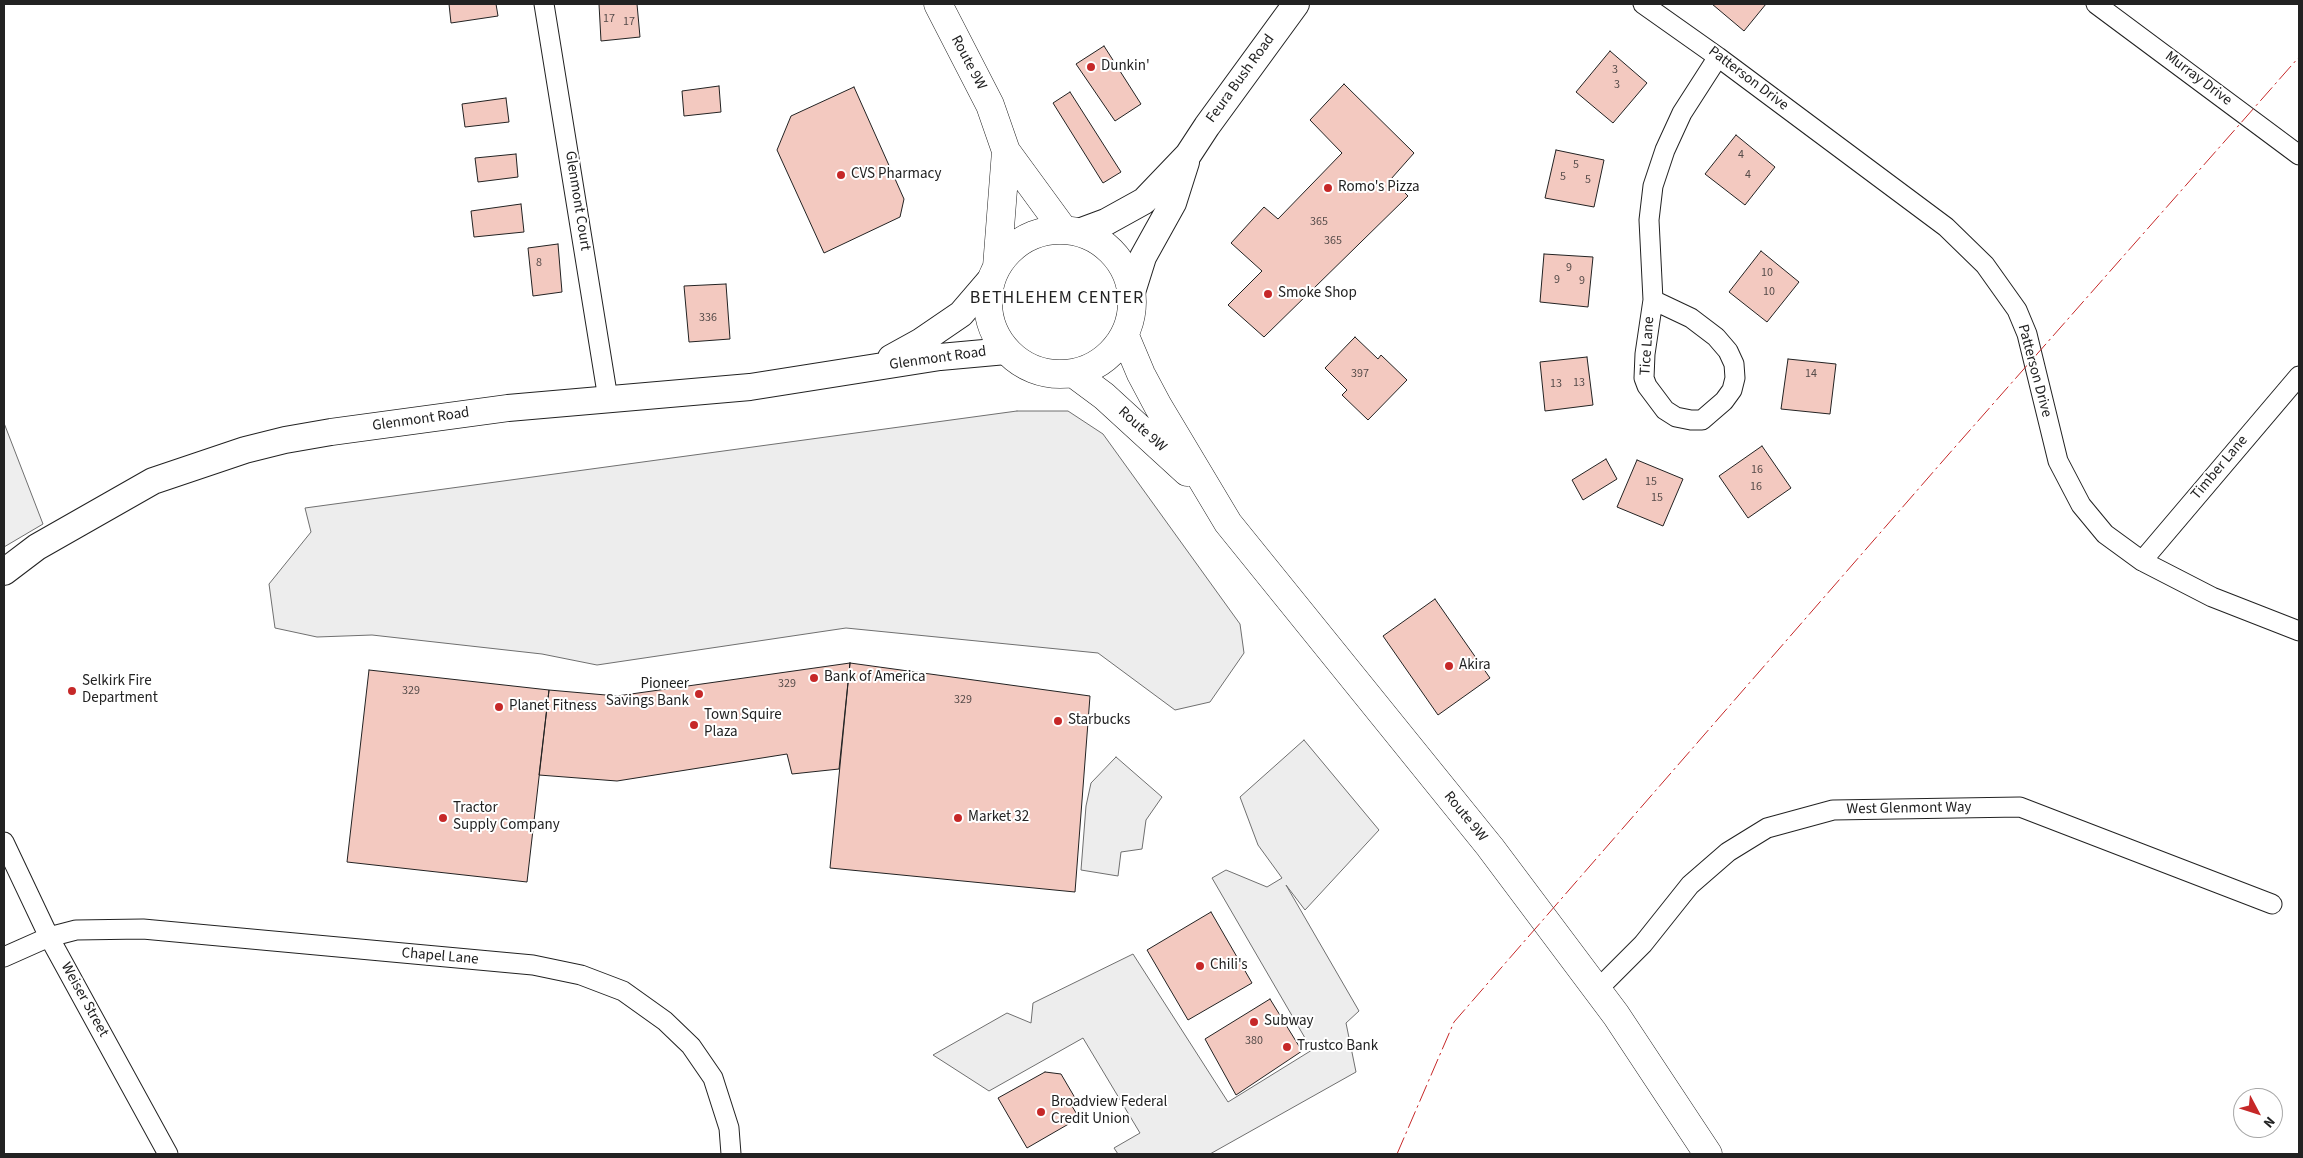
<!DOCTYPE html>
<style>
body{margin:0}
#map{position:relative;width:2303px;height:1158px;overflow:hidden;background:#fff;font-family:"Source Sans 3",sans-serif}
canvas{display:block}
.frame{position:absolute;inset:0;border:5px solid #222;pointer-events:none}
.north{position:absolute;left:2233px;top:1088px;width:50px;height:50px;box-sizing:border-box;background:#fff;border:1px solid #a7a7a7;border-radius:50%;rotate:130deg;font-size:14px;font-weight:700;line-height:20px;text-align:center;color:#222}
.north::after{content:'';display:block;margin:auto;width:18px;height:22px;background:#c62828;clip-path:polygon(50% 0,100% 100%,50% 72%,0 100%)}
</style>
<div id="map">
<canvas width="2303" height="1158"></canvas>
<div class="frame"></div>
<div class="north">N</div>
</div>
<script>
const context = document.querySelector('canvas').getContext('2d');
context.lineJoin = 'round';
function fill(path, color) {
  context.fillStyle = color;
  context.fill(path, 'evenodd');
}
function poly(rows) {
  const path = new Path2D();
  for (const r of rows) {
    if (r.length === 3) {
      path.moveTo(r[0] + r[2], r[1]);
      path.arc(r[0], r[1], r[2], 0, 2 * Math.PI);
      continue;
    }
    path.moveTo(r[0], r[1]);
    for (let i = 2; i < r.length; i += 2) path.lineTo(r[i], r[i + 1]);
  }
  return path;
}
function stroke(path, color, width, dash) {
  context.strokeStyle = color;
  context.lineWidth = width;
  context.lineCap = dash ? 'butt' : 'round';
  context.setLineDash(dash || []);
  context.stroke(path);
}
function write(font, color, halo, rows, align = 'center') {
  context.font = font + ' "Source Sans 3",sans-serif';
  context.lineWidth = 4;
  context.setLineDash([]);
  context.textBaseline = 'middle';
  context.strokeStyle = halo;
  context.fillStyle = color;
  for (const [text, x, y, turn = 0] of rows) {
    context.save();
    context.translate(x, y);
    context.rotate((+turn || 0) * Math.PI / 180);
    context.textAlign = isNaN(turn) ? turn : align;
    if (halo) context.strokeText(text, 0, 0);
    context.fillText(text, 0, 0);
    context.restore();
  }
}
const green = poly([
 [4,423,43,524,4,547,4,423]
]);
fill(green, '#eee');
stroke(green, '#6f6f6f', 1);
const parking = poly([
 [1017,411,1068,411,1103,434,1240,624,1244,653,1210,702,1175,710,1098,653,846,628,597,665,542,654,372,635,317,637,275,628,269,584,311,532,305,508,1017,411],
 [1304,740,1379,830,1305,910,1286,885,1359,1011,1346,1023,1356,1072,1210,1154,1118,1154,1114,1148,1140,1133,1083,1038,989,1091,933,1055,1007,1013,1031,1023,1033,1003,1133,954,1228,1102,1312,1050,1212,878,1226,870,1267,887,1282,878,1258,845,1240,797,1304,740],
 [1116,757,1162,797,1146,820,1142,849,1121,852,1118,876,1081,870,1086,806,1091,783,1116,757]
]);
fill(parking, '#ededed');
stroke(parking, '#6f6f6f', 1);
const building = poly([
 [449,4,496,4,498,16,451,23,449,4],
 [599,4,637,4,640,37,601,41,599,4],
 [1712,4,1766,4,1744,31,1712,4],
 [1104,46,1141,104,1115,121,1076,64,1104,46],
 [1610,51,1647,83,1613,123,1576,92,1610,51],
 [1344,84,1414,153,1391,179,1408,196,1264,337,1228,305,1262,271,1231,243,1264,207,1278,219,1342,153,1310,120,1344,84],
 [719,86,721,112,684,116,682,91,719,86],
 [854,87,904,199,900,217,824,253,777,150,791,116,854,87],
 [1070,92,1121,172,1103,183,1053,103,1070,92],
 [506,98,509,122,465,127,462,104,506,98],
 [1736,135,1775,167,1745,205,1705,174,1736,135],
 [1556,150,1604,160,1594,207,1545,198,1556,150],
 [516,154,518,177,478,182,475,158,516,154],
 [521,204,524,232,474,237,471,211,521,204],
 [558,244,562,292,533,296,528,248,558,244],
 [1761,251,1799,282,1767,322,1729,292,1761,251],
 [1544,254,1593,257,1588,307,1540,302,1544,254],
 [726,284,730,339,689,342,684,286,726,284],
 [1355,337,1378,359,1381,355,1407,380,1368,420,1342,395,1347,390,1325,368,1355,337],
 [1587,357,1593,405,1545,411,1540,362,1587,357],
 [1788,359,1836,364,1830,414,1781,409,1788,359],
 [1762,446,1791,488,1748,518,1719,476,1762,446],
 [1606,459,1617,479,1583,500,1572,480,1606,459],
 [1637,460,1683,479,1663,526,1617,507,1637,460],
 [1435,599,1490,678,1438,715,1383,636,1435,599],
 [850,663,839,769,792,774,787,754,617,781,539,775,549,690,617,696,850,663],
 [850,663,1090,696,1075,892,830,868,850,663],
 [369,670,549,690,527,882,347,862,369,670],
 [1211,912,1252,983,1188,1020,1147,950,1211,912],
 [1270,999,1302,1051,1236,1095,1205,1039,1270,999],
 [1045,1072,1061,1074,1078,1103,1072,1106,1079,1118,1027,1148,998,1098,1045,1072]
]);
fill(building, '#f3c9c0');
stroke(building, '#222', 1);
const street = poly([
 [544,4,608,399],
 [1643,4,1718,57,1946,227,1985,265,2017,310,2027,334,2058,461,2081,505,2105,534,2142,561,2212,597,2299,631],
 [2096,4,2299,155],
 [1653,300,1691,318,1716,337,1728,351,1734,364,1735,378,1732,390,1724,401,1702,420,1691,420,1676,417,1665,410,1647,386,1644,378,1645,354,1653,300],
 [1653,300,1649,220,1653,186,1665,150,1682,113,1718,57],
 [2142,561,2299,376],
 [4,842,49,937,168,1154],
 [4,957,49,937,76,930,143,929,533,965,581,975,623,991,665,1021,691,1046,713,1078,729,1128,731,1154],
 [1597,990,1643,944,1690,885,1728,852,1767,828,1833,810,2020,807,2272,904]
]);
const secondary = poly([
 [1079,232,1106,222,1144,201,1188,155,1207,126,1296,4],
 [1132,292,1143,257,1173,203,1186,162],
 [891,358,920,342,961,314,991,279],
 [4,572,37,547,153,481,245,450,285,440,331,432,508,408,750,387,940,357,1006,351]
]);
const primary = poly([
 [938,4,990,105,1006,151,1063,229],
 [1060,302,72],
 [997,267,1006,151],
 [1125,336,1141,374,1158,406,1228,523,1490,847,1616,1015,1708,1154],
 [1073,373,1104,396,1187,472]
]);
stroke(street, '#222', 21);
stroke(secondary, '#222', 28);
stroke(primary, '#222', 29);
stroke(street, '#fff', 19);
stroke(secondary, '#fff', 26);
stroke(primary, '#fff', 28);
stroke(poly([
 [1397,1154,1454,1022,1948,455,2299,57]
]), '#c62828', 1, [18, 4, 2.5, 4]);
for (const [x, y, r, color] of [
 [1091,67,5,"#c62828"],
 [841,175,5,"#c62828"],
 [1328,188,5,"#c62828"],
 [1268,294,5,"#c62828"],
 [1449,666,5,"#c62828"],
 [814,678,5,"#c62828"],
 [72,691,5,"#c62828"],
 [699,694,5,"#c62828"],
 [499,707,5,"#c62828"],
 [1058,721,5,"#c62828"],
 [694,725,5,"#c62828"],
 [443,818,5,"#c62828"],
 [958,818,5,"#c62828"],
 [1200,966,5,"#c62828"],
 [1254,1022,5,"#c62828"],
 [1287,1047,5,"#c62828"],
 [1041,1112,5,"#c62828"]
]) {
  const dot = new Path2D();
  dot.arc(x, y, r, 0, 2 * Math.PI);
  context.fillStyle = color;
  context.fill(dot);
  stroke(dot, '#fff', 2);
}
write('12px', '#564c4a', null, [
 ["17",609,19],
 ["17",629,22],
 ["3",1615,70],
 ["3",1617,85],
 ["4",1741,155],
 ["5",1576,165],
 ["4",1748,175],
 ["5",1563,177],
 ["5",1588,180],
 ["365",1319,222],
 ["365",1333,241],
 ["8",539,263],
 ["9",1569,268],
 ["10",1767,273],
 ["9",1557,280],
 ["9",1582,281],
 ["10",1769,292],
 ["336",708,318],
 ["397",1360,374],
 ["14",1811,374],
 ["13",1579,383],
 ["13",1556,384],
 ["16",1757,470],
 ["15",1651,482],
 ["16",1756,487],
 ["15",1657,498],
 ["329",787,684],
 ["329",411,691],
 ["329",963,700],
 ["380",1254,1041]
]);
write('15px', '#222', '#fff', [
 ["Route 9W",968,63,62],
 ["Feura Bush Road",1241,79,-54],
 ["Patterson Drive",1748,79,37],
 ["Murray Drive",2198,79,37],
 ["Glenmont Court",577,201,81],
 ["Tice Lane",1648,346,-86],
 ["Glenmont Road",938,359,-8],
 ["Patterson Drive",2034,371,75],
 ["Glenmont Road",421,420,-8],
 ["Route 9W",1142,430,42],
 ["Timber Lane",2220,468,-50],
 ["West Glenmont Way",1909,809,-1],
 ["Route 9W",1465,817,51],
 ["Chapel Lane",440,957,5],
 ["Weiser Street",84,1000,61]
]);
write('15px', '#222', '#fff', [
 ["Dunkin'",1101,67],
 ["CVS Pharmacy",851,175],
 ["Romo's Pizza",1338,188],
 ["Smoke Shop",1278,294],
 ["Akira",1459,666],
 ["Bank of America",824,678],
 ["Selkirk Fire",82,682],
 ["Department",82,699],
 ["Pioneer",689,685,"right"],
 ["Savings Bank",689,702,"right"],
 ["Planet Fitness",509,707],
 ["Town Squire",704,716],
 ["Plaza",704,733],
 ["Starbucks",1068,721],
 ["Tractor",453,809],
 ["Supply Company",453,826],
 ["Market 32",968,818],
 ["Chili's",1210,966],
 ["Subway",1264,1022],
 ["Trustco Bank",1297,1047],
 ["Broadview Federal",1051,1103],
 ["Credit Union",1051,1120]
], 'left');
context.letterSpacing = '1px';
write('18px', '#222', '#fff', [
 ["BETHLEHEM CENTER",1057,299]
]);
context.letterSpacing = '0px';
</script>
